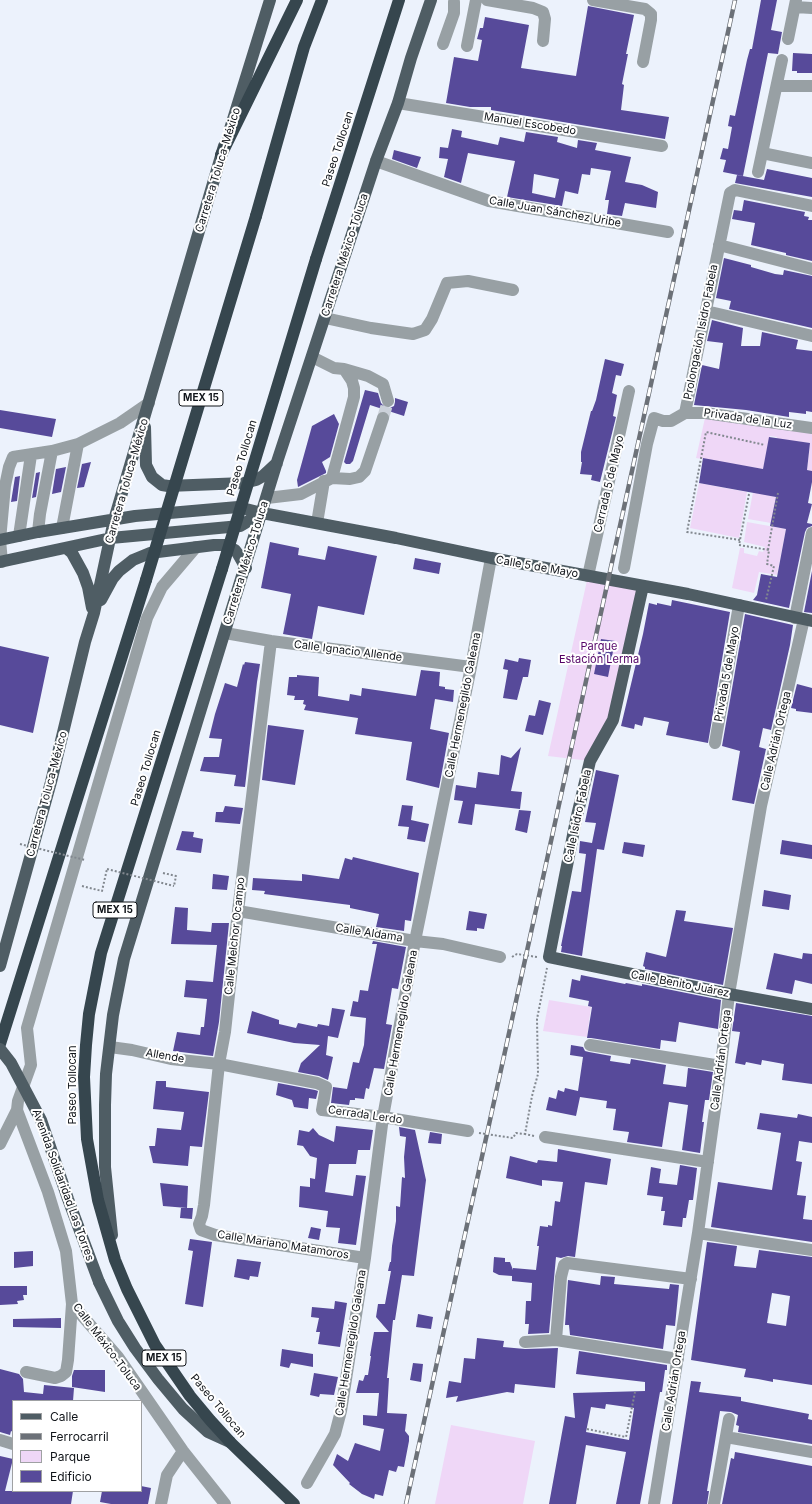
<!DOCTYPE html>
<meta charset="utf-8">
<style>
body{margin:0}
#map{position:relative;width:812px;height:1504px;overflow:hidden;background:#ecf2fc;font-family:Inter,sans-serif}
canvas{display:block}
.legend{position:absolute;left:12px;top:1400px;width:130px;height:92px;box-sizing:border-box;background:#fff;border:1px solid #9fa1a3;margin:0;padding:5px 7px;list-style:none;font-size:12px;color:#101419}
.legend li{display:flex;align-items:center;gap:8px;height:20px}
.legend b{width:20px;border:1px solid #9fa1a3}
</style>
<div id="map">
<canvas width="812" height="1504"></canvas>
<ul class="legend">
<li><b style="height:5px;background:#4f5d64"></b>Calle</li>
<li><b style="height:5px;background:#6c7178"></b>Ferrocarril</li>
<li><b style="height:11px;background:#efd7f7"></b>Parque</li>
<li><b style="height:11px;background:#574a9a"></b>Edificio</li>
</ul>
</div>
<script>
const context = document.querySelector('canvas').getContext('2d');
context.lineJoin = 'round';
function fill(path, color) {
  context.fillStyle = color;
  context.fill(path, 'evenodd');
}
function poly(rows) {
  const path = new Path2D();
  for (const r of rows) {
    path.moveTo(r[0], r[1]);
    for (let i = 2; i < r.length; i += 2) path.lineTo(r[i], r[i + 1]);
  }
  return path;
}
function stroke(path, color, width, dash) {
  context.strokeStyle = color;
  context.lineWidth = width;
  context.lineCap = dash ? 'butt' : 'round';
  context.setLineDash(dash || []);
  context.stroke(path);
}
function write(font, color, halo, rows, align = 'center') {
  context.font = font + ' Inter,sans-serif';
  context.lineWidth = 4;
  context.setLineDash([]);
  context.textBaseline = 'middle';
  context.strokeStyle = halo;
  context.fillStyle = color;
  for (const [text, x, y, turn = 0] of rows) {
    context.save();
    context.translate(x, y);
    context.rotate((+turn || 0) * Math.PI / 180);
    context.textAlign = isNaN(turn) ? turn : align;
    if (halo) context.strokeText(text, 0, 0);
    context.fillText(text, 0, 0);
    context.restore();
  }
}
fill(poly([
 [705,418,812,433,812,471,807,470,810,443,794,441,772,462,777,437,770,436,763,469,696,458],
 [699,483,747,492,739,538,690,528],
 [753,492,776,497,771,523,748,519],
 [747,522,786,529,777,575,759,572,754,593,732,588,740,548,744,548,744,553,757,556,759,551,763,552,765,547,744,542],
 [588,576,643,586,613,720,590,761,548,756],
 [549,1000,591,1007,587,1037,543,1031],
 [451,1425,535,1441,523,1504,435,1504]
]), '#efd7f7');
fill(poly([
 [761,0,777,0,771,30,782,32,778,54,768,53,743,176,723,172,726,160,720,159,723,148,728,149,732,127,728,126,730,115,735,116,747,60,750,49,752,49],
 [588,6,634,15,626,54,628,54,622,84,624,85,621,110,669,117,665,139,491,110,491,107,470,107,446,103,454,57,478,61,482,40,477,39,480,28,483,28,485,17,529,25,521,68,576,76],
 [793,53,812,54,812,73,797,73,797,71,792,71],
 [452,129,462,131,461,137,498,145,500,137,524,142,526,132,558,137,557,142,577,148,578,140,597,143,595,150,631,157,625,182,642,185,658,192,656,208,625,203,622,216,607,214,609,200,605,200,611,171,591,168,590,175,582,174,578,194,565,191,562,206,507,197,515,161,468,153,461,183,444,177,448,159,439,158,440,147,448,148],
 [534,174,559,179,555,198,532,193],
 [394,150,421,157,417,168,392,159],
 [767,169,812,178,812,197,735,183,737,175,764,180],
 [744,200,805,212,804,216,809,217,808,220,812,220,812,261,786,255,786,253,751,245,755,223,732,219,734,210,742,211],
 [724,258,751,265,751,267,775,274,783,275,784,270,812,276,812,328,729,309,731,301,716,298],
 [712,320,743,328,741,346,760,346,762,332,798,340,796,349,812,351,812,412,806,411,806,414,789,412,789,417,746,410,694,405,702,365,719,369,723,343,707,341],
 [605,359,624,364,621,376,616,375,612,393,617,395,613,416,616,417,600,482,591,480,592,475,580,474,582,462,581,462,581,452,591,411,592,411,596,400],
 [365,390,378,393,381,403,386,408,390,408,394,406,395,402,395,398,408,402,404,416,370,405,353,461,350,464,346,464,344,462],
 [0,410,56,419,52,437,0,428],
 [334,414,339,424,330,457,322,462,326,471,326,473,298,487,297,480,312,426],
 [769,437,810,443,807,470,812,471,812,482,808,503,812,504,807,523,812,524,812,526,807,528,805,532,789,608,753,600,757,595,761,574,777,577,786,529,770,526,776,497,699,483,703,458,763,469],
 [91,462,84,487,77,488,82,464],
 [66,467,61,492,52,494,56,469],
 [40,472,36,497,32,498,36,473],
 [20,476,17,501,11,502,15,477],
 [270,542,299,548,298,555,325,560,328,546,377,556,364,615,318,606,312,639,283,634,291,594,261,588],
 [415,558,441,563,439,574,413,569],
 [812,571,812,613,804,612],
 [672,600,730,612,708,743,666,735,669,722,644,717,642,726,635,724,634,729,621,726,643,634,649,603,657,605,657,603,671,606],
 [745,614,793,625,790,645,771,730,763,728,759,747,766,749,754,804,732,800,740,751,722,746],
 [601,639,615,641,608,677,594,674],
 [0,646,49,657,33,733,0,725],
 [519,658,531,660,528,677,523,677,517,700,503,698,508,670,503,669,505,659,518,662],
 [245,662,260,664,257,682,245,787,234,786,236,775,200,771,204,757,219,757,222,739,209,738,215,714,225,683,237,687,243,664,244,665],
 [421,670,440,672,439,686,445,687,445,689,454,690,453,702,435,699,430,729,449,733,439,788,406,780,412,742,355,734,358,718,304,710,306,705,303,704,304,700,294,700,295,696,287,695,289,677,297,677,297,675,319,677,318,696,349,701,350,694,361,696,362,688,416,696],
 [797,684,812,688,812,713,796,711,796,709,791,708],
 [539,700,551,703,543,735,525,731,529,715,535,716],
 [268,725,304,730,295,785,262,780],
 [521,747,511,791,522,792,520,809,475,804,472,825,458,823,463,801,454,800,456,785,476,788,478,772,499,775,501,755,511,758],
 [596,770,619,775,604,850,597,849,582,956,561,952,562,946,561,946,572,891,581,892,586,854,579,853,580,841,592,843,596,823,585,822],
 [402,805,413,806,411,820,429,824,425,842,407,839,409,827,398,826],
 [225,806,243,808,240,824,215,822,216,812,223,812],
 [519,810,531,811,527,833,515,830],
 [182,831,194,832,193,837,203,839,201,853,176,850],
 [782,840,812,845,812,859,780,854],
 [624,842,645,845,643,857,622,853],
 [353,857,419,873,411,921,405,920,404,931,376,927,379,914,350,908,350,905,264,894,265,891,252,890,253,878,302,881,302,874,339,879,345,858,352,860],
 [213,874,229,876,227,890,212,889],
 [764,890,791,895,789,910,762,906],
 [175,907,188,908,187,930,211,932,212,923,229,923,219,1022,213,1056,173,1051,177,1032,200,1035,201,1027,204,1027,207,999,184,997,186,980,213,982,217,945,171,944],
 [676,910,686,911,684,921,733,928,723,985,645,969,645,967,643,966,646,952,666,957],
 [469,911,487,914,484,929,477,928,477,931,466,930],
 [373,941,406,947,398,989,392,988,386,1024,392,1025,384,1069,374,1068,369,1089,366,1088,364,1099,355,1098,355,1100,350,1100,349,1105,331,1103,333,1087,347,1089,353,1062,359,1063,364,1045,366,1018,350,1016,353,1001,358,1002,360,990,368,991,377,944,372,944],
 [774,953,802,959,803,953,812,954,812,984,795,980,792,994,766,989],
 [581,975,625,984,626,983,642,986,642,984,721,1000,718,1029,679,1022,676,1042,661,1040,660,1049,591,1038,587,1038,592,1007,588,1006,589,1001,569,997,572,979,580,981],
 [736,1003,812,1016,812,1084,782,1080,784,1064,762,1060,761,1065,746,1062,745,1065,735,1063,740,1032,732,1031],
 [332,1008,345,1010,338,1038,328,1036,326,1055,333,1057,328,1080,319,1076,298,1072,301,1063,320,1045,294,1043,247,1033,252,1011,279,1020,279,1024,296,1028,298,1023,317,1027,318,1024,329,1026],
 [571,1045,583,1047,585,1051,589,1052,611,1056,610,1061,630,1064,631,1059,666,1065,663,1084,686,1087,688,1068,713,1072,709,1100,705,1100,702,1122,704,1122,700,1153,682,1150,688,1105,669,1102,662,1147,627,1142,629,1132,613,1130,616,1109,606,1108,607,1101,580,1097,576,1116,546,1110,549,1097,556,1099,558,1090,564,1092,565,1088,578,1091,583,1057,570,1055],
 [156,1081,166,1081,166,1087,209,1092,202,1147,190,1146,188,1166,153,1163,149,1146,155,1146,157,1128,181,1130,184,1112,153,1109],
 [278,1083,315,1090,318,1091,316,1099,309,1098,308,1109,294,1107,292,1100,276,1095],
 [760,1113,797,1118,798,1114,812,1117,812,1143,799,1141,796,1161,802,1162,797,1195,806,1196,803,1219,812,1220,812,1242,711,1227,718,1182,772,1190,781,1133,757,1129],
 [336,1126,373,1130,370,1150,358,1150,356,1164,329,1164,325,1192,353,1196,356,1175,366,1176,356,1245,338,1243,340,1228,326,1227,328,1211,299,1207,300,1186,310,1187,310,1178,315,1179,317,1158,310,1156,303,1146,297,1145,299,1130,309,1132,313,1128,319,1135,334,1142],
 [399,1127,415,1130,426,1180,414,1276,402,1275,395,1320,393,1320,387,1378,389,1378,387,1413,407,1414,405,1431,409,1436,409,1441,404,1467,398,1466,396,1472,389,1470,383,1496,375,1494,374,1499,362,1494,349,1484,350,1483,333,1465,337,1454,348,1461,355,1443,380,1451,384,1429,363,1425,363,1415,377,1416,379,1393,356,1393,359,1380,363,1381,365,1375,368,1375,371,1356,370,1356,374,1332,389,1332,376,1317,378,1304,385,1304,391,1271,388,1271,390,1262,391,1262,392,1246,396,1221,396,1206,400,1207,402,1177,405,1178,404,1157,406,1137,400,1136],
 [430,1132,442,1134,441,1144,428,1143],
 [558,1149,611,1159,607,1185,585,1182,575,1257,568,1256,561,1258,556,1257,549,1333,528,1334,529,1324,525,1324,526,1301,531,1301,532,1283,512,1281,512,1276,499,1275,493,1272,494,1257,505,1258,505,1262,510,1262,513,1270,513,1268,536,1270,539,1246,537,1246,540,1226,548,1227,548,1225,552,1226,555,1201,560,1202,563,1182,542,1180,542,1186,506,1178,510,1156,537,1163,538,1160,557,1162],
 [680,1165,697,1168,693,1200,689,1200,686,1218,683,1218,682,1227,663,1225,665,1211,661,1211,663,1197,647,1195,651,1167,661,1169,659,1183,677,1185],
 [160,1183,188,1186,187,1208,163,1206],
 [181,1208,193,1208,192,1219,180,1218],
 [311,1227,321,1229,319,1240,308,1238],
 [190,1239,212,1242,203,1307,185,1304,193,1251,188,1250],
 [707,1242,737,1246,734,1266,756,1268,759,1250,812,1257,812,1385,773,1379,773,1382,758,1379,744,1377,746,1369,691,1360],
 [772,1293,790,1296,786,1326,767,1323],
 [33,1251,33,1266,14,1268,14,1252],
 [237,1259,261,1262,258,1277,250,1276,249,1280,234,1277],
 [601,1276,615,1277,614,1284,669,1289,670,1284,679,1285,675,1326,666,1325,663,1349,570,1335,569,1325,565,1325,568,1280,600,1285],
 [0,1286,27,1286,27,1295,23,1295,24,1300,17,1301,18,1304,0,1305],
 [335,1301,347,1303,340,1347,318,1344,320,1332,316,1332,319,1318,311,1317,312,1307,334,1309],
 [418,1314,433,1317,431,1329,416,1327],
 [61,1318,61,1328,13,1327,13,1319],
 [477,1338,504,1341,503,1347,525,1349,558,1348,555,1388,515,1384,514,1393,507,1392,456,1402,458,1396,446,1398,449,1381,461,1383,464,1358,475,1359],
 [282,1349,313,1354,313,1367,291,1363,289,1368,280,1366],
 [579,1351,667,1365,667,1370,665,1370,662,1392,660,1392,640,1504,616,1504,626,1452,586,1445,576,1504,549,1504,565,1416,575,1418,573,1393,645,1391,645,1382,576,1374],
 [606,1404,634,1408,629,1440,586,1432,591,1407,605,1409],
 [413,1363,423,1364,421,1382,410,1380],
 [0,1369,19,1374,23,1379,24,1392,43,1394,44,1385,74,1388,73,1401,13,1401,13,1432,11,1431,10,1435,0,1432],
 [74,1370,105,1370,105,1392,72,1387,72,1376],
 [314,1373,338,1377,334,1395,320,1394,319,1397,310,1395],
 [691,1381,701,1382,699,1392,741,1397,741,1401,809,1414,808,1419,812,1420,812,1444,738,1432,739,1426,736,1425,738,1415,731,1412,720,1411,707,1491,709,1491,707,1504,672,1504],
 [735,1452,812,1466,812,1504,722,1504,731,1458,734,1459],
 [0,1456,13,1459,5,1491,73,1491,71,1504,0,1504],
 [141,1486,151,1488,148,1504,111,1504,100,1502,102,1491,141,1491]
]), '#574a9a');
stroke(poly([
 [383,418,388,401]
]), '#cbd1da', 12, [12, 6]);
stroke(poly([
 [749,494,739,545,769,550,767,564,774,566,766,600],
 [740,540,687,532,706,432,765,445],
 [768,550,778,493],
 [163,873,176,876,174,886],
 [82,886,102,891,107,869],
 [512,957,517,954,537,957],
 [479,1133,513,1138,516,1133,525,1134],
 [534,1136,525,1134,532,1096,538,1074,537,1019,547,968],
 [587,1429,626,1437,635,1392]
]), '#82888f', 2, [2, 2]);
stroke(poly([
 [487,0,533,8,543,12,545,19,543,41],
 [593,0,645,9,651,14,651,20,643,62],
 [795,7,812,8],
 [788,39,796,0],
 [443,44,454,13,454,2],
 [467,46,476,0],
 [777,86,812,86],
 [398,103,662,146],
 [762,153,812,163],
 [376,161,489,201,668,232],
 [758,172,782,60],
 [719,245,812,269],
 [706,311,812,336],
 [325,318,371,328,413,334,425,330,432,319,447,283,468,281,513,290],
 [344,369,368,376,383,384,388,401],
 [685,413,705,413,812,428],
 [332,478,350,479,359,477,365,471,383,418],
 [267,498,301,494,332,478,354,397,354,388,352,381,344,369,334,368,312,357],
 [317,523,324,481],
 [62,528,78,444],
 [38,532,40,514,52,451,78,444,120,423,149,403],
 [19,536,31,455],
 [196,547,162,587,147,618,27,1028,31,1065,18,1101,17,1110,48,1192,66,1251,72,1304,118,1357,183,1451,225,1504],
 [2,562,0,540,5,486,9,467,13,457,52,451],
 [624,568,647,444,654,418,663,421,671,421,685,413,730,193,735,190,812,206],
 [588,576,629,391],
 [795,618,812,533],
 [225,633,271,641,471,667],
 [271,641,238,911,225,1032,219,1064,204,1205,202,1216,199,1224,201,1230,215,1235,365,1258],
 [715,743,739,605],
 [238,911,415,941,443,944,500,957],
 [590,1045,721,1066],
 [110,1047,132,1050,171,1059,219,1064,317,1083,326,1087,322,1110,383,1117,468,1131],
 [545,1137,708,1162],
 [0,1144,17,1110],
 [698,1233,812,1250],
 [556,1340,561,1277,564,1265,567,1263,691,1279],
 [525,1342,556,1340,678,1359],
 [26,1372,55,1378,61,1376,66,1372,68,1360,72,1304],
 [726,1437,812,1452],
 [0,1440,13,1444],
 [307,1483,335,1434,341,1411,365,1258,383,1117,415,941,471,667,491,558],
 [161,1504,167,1475,183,1451],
 [654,1504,698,1233,721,1066,729,994,761,806,804,619],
 [714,1504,729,1419]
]), '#98a0a4', 12);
stroke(poly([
 [230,129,270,0],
 [145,427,146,465,152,477,162,485,168,486,244,483,256,480,263,476,277,463],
 [0,540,38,532,135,516,238,507,262,513,396,538,491,558,688,594,812,621],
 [66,548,72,553,83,573,88,587,92,608],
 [0,562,111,538,240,526,262,513],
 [643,586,613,720,590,761,576,820,549,957,729,994,812,1009],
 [101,600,113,578,119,571,133,560,150,553,214,545,225,545,235,550,238,554,246,568],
 [0,966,51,782,85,642,94,613,114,520,224,146],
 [112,1235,105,1167,105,1105,106,1074,113,1015,124,959,277,462,376,161,398,103,411,58,431,0],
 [99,1282,118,1321,135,1348,158,1379,183,1409,208,1432,230,1442]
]), '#4f5d64', 12);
stroke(poly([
 [221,155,297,0],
 [256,216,304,47,322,0],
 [316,259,399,0],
 [222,569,101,953,89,1014,86,1045,84,1077,87,1139,98,1200,115,1260,127,1289,155,1345,190,1396,210,1420,231,1443,294,1504],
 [0,1044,146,580]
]), '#36464e', 12);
const rail = poly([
 [406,1504,735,0]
]);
stroke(rail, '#6c7178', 4.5);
stroke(rail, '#fff', 3, [9]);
stroke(poly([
 [20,844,85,860],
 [107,869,174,886]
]), '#82888f', 2, [2, 2]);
stroke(poly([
 [0,1049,11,1063,41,1120,68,1199,99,1282]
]), '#4f5d64', 12);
stroke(poly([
 [222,569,316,259],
 [146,580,256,216]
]), '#36464e', 12);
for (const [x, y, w] of [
 [201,398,44],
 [115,910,44],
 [164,1358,44]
]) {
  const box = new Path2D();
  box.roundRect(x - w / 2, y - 8, w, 16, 3);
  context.fillStyle = '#fff';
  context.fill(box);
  stroke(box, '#101419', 1);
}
write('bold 10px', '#101419', null, [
 ["MEX 15",201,398],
 ["MEX 15",115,910],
 ["MEX 15",164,1358]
]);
write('11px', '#101419', '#fff', [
 ["Manuel Escobedo",530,124,9],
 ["Paseo Tollocan",338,149,-72],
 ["Carretera Toluca-México",218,170,-73],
 ["Calle Juan Sánchez Uribe",555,212,10],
 ["Carretera México-Toluca",345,255,-72],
 ["Prolongación Isidro Fabela",701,332,-79],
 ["Privada de la Luz",748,419,8],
 ["Paseo Tollocan",242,458,-73],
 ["Carretera Toluca-México",127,481,-74],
 ["Cerrada 5 de Mayo",609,484,-77],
 ["Carretera México-Toluca",246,563,-73],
 ["Calle 5 de Mayo",537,567,10],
 ["Calle Ignacio Allende",348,651,7],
 ["Privada 5 de Mayo",727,674,-80],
 ["Calle Hermenegildo Galeana",463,705,-79],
 ["Calle Adrián Ortega",776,741,-77],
 ["Paseo Tollocan",146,768,-73],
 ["Carretera Toluca-México",47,794,-75],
 ["Calle Isidro Fabela",578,816,-78],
 ["Calle Aldama",369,933,9],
 ["Calle Melchor Ocampo",235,936,-84],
 ["Calle Benito Juárez",680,984,11],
 ["Calle Hermenegildo Galeana",401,1023,-80],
 ["Allende",165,1056,10],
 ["Calle Adrián Ortega",721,1060,-83],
 ["Paseo Tollocan",73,1085,-90],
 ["Cerrada Lerdo",365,1115,8],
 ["Avenida Solidaridad Las Torres",63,1185,70],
 ["Calle Mariano Matamoros",283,1245,9],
 ["Calle Hermenegildo Galeana",351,1343,-81],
 ["Calle México-Toluca",107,1347,53],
 ["Calle Adrián Ortega",674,1381,-81],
 ["Paseo Tollocan",218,1406,50]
]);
write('11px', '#540367', '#fff', [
 ["Parque",599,647],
 ["Estación Lerma",599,660]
]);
</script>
